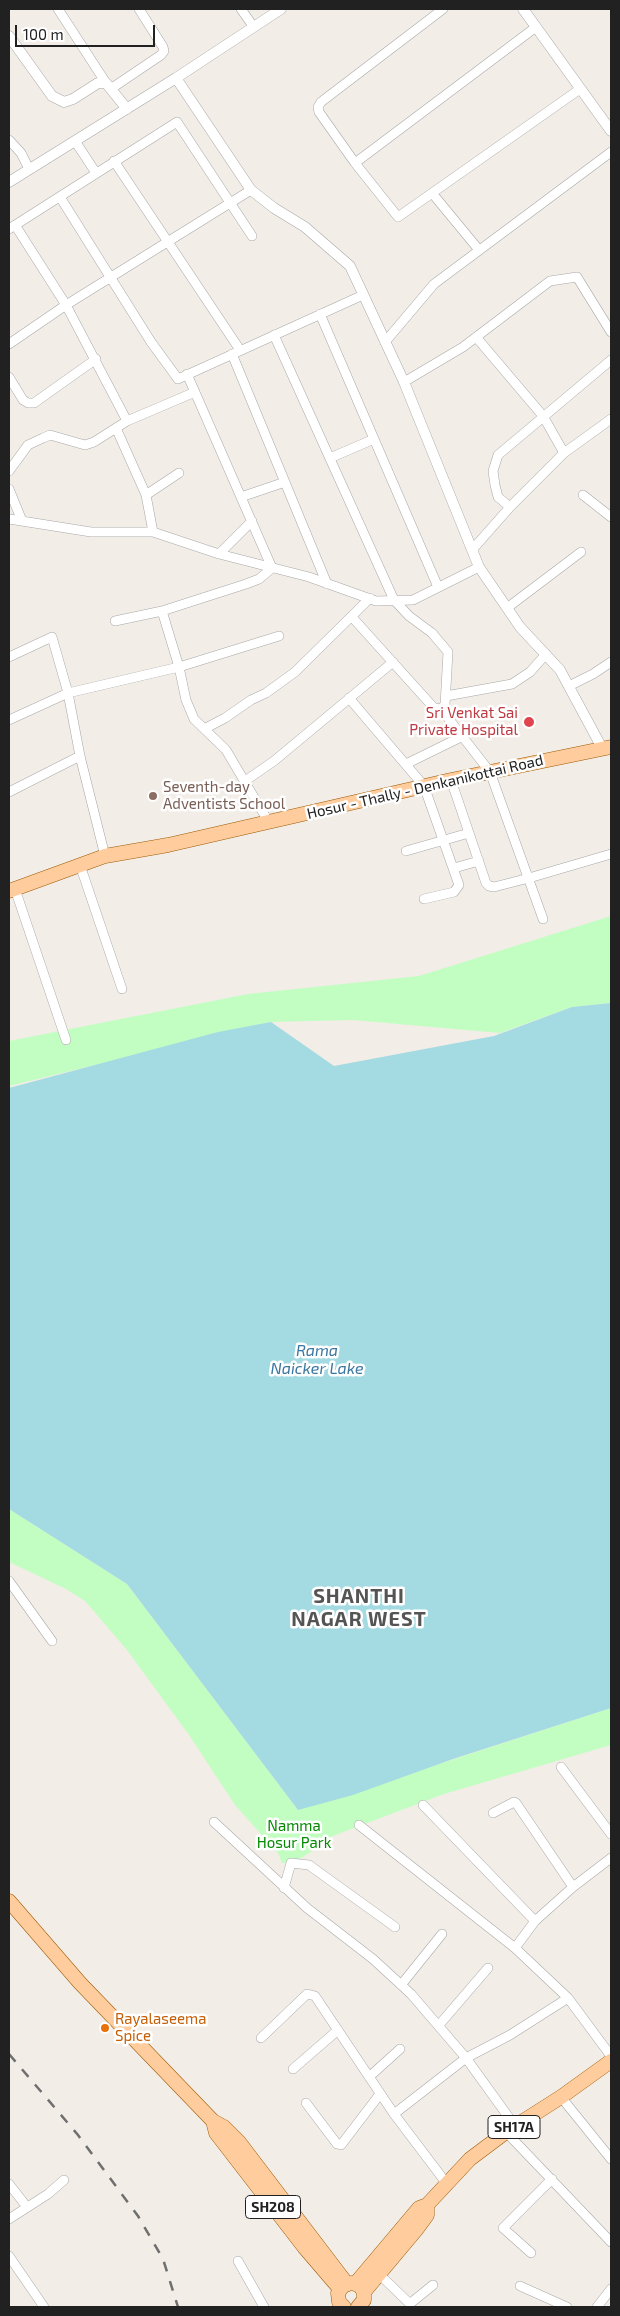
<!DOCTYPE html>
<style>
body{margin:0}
#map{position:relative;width:620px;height:2316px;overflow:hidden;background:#f2ede7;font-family:"Exo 2",sans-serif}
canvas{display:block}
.frame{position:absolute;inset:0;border:10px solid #212121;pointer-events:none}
.scale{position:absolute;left:15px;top:25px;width:140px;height:22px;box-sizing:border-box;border:2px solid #212121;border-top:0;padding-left:6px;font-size:15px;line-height:18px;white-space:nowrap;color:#212121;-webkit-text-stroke:4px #fff;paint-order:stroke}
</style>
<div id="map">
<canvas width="620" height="2316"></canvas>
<div class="frame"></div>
<div class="scale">100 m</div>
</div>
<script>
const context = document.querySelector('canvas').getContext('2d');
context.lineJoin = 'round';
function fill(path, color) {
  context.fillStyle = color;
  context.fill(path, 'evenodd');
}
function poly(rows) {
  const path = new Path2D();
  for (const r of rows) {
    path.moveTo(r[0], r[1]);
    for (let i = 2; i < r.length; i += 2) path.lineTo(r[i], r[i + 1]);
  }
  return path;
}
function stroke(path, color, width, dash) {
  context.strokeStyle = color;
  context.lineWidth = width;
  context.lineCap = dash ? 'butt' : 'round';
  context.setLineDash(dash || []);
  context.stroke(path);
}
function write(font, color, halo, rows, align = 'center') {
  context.font = font + ' "Exo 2",sans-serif';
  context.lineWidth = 5;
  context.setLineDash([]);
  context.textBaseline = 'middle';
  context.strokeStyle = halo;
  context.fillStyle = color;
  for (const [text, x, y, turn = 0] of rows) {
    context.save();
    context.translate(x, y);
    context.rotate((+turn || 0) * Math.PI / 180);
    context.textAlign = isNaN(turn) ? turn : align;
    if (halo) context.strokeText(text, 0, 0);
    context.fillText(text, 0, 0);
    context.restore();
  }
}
fill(poly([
 [611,916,611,1003,572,1007,500,1033,353,1020,271,1022,9,1086,9,1041,248,994,419,976],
 [9,1509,127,1584,298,1810,611,1708,611,1745,444,1794,322,1840,317,1848,293,1863,282,1863,278,1853,235,1805,189,1735,127,1650,85,1601,66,1589,9,1562]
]), '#c2fec2');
fill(poly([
 [611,1003,611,1708,453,1759,353,1795,298,1810,127,1584,9,1509,9,1088,218,1032,271,1022,334,1066,494,1036,572,1007]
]), '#a4dae2');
const minor = poly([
 [58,9,106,83],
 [241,9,253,26],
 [443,9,321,102,318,107,319,112,355,163,398,217,580,89],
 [112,88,161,55,164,51,163,47,139,9],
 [9,140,21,153,29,169],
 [75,141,96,173],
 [114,161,240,350],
 [355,163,536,27],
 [432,193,479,250],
 [60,197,151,342,178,379,363,295],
 [15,225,66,305,127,421],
 [9,229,177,122,252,236],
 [320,314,438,587],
 [274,335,394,600,409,616,432,633,448,652,445,705,448,718,490,772,543,919],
 [476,337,543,416,564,453],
 [385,342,434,284,611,152],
 [9,344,66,305,251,190],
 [232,354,327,584],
 [9,377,23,400,28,403,34,403,96,359],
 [404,382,463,347,550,281,577,277,611,332],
 [116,428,146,495,153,532],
 [330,458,374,439],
 [9,471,28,445,43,438,50,435,85,445,94,442,127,421,195,392],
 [9,489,22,521],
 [146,495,179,473],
 [583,495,611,517],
 [241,497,285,482],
 [510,507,498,497,495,485,493,471,498,455,611,360],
 [9,519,91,532,153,532,219,554,309,577,376,601,413,600,479,567],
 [472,550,510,507,564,453,611,419],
 [219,554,252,521],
 [507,608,581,552],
 [162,611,179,667,186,700,194,719,226,750,268,821],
 [352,617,434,708,440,709,445,705],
 [115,621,162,611,246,584,259,579,272,568,187,374],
 [9,657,52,637,68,693,80,756,105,856],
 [569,686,593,674,611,662],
 [446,696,512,684,530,672,546,654],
 [349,698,424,786,459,885,454,892,424,899],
 [9,720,68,693,179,667,279,636],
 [204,729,225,718,251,700,266,693,295,672,370,598],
 [406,764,461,737],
 [451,780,486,883,489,886,494,887,529,878,611,854],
 [245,781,274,761,393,662],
 [9,792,80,756],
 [406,851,469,833],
 [80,865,122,989],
 [454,868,479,861],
 [15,889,66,1040],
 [9,1581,52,1641],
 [561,1767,611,1834],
 [423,1805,535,1921],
 [493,1813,514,1802,516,1803,573,1887],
 [214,1822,307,1908,373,1959,411,1994,466,2058,515,2126],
 [359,1825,515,1948],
 [611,1858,573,1887,535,1921,515,1948,568,1998,611,2056],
 [284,1888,291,1863,309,1865,395,1927],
 [401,1985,442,1934],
 [439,2025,488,1968],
 [261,2038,307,1994,315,1996,394,2114,447,2184],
 [293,2069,338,2030],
 [369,2077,400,2049],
 [561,2097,611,2159],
 [306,2103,337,2144,341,2145,380,2094],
 [394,2114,466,2058,510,2035,568,1998],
 [506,2132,611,2242],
 [9,2184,27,2207],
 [9,2219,48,2194,64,2180],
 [531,2253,503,2228,552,2179],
 [9,2256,44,2307],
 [238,2261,264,2307],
 [379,2274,409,2303,412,2302,433,2285],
 [520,2286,567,2307],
 [597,2307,611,2289]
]);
const tertiary = poly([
 [523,9,611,131],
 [9,36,52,96,64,102,73,99,98,83,106,83,127,109],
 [176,78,251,190,274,208,305,227,350,266,404,382,479,567,520,627,560,670,602,748],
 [9,182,176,78,281,9]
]);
const primary = poly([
 [9,891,105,856,168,845,451,780,611,747],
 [9,1901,80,1983,213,2121,224,2127,239,2142,347,2284],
 [213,2121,216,2133,304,2247,340,2289],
 [355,2284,419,2208,427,2205,470,2159,506,2132,561,2097,611,2061],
 [364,2292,416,2230,427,2215,427,2205],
 [344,2307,339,2302,338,2293,343,2286,351,2283,359,2285,364,2292,364,2300,358,2307]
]);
stroke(minor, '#a8a8a8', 10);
stroke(tertiary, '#a8a8a8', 11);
stroke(primary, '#9d5b00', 15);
stroke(minor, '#fff', 9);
stroke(tertiary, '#fff', 10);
stroke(primary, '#ffcc9e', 14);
stroke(poly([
 [9,2054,78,2135,138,2216,163,2259,178,2307]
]), '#6f6f6f', 2.5, [10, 10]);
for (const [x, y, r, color] of [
 [529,722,6,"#e0444e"],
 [153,796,5,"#8d6e63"],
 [105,2028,5,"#e8710a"]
]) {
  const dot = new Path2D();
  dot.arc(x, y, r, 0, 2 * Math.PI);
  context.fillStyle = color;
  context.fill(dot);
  stroke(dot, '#fff', 2);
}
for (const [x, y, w] of [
 [514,2127,52],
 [273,2207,55]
]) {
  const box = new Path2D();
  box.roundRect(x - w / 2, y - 11.5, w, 23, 4);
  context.fillStyle = '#fff';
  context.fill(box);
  stroke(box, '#212121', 1);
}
write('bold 14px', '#212121', null, [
 ["SH17A",514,2127],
 ["SH208",273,2207]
]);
write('15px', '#be3a42', '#fff', [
 ["Sri Venkat Sai",518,713],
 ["Private Hospital",518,730]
], 'right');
write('15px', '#785e54', '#fff', [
 ["Seventh-day",163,787],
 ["Adventists School",163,804]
], 'left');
write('15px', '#212121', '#fff', [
 ["Hosur - Thally - Denkanikottai Road",425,787,-13]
]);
write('15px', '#048a03', '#fff', [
 ["Namma",294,1826],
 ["Hosur Park",294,1843]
]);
write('15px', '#c56008', '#fff', [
 ["Rayalaseema",115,2019],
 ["Spice",115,2036]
], 'left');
write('italic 16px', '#3c77a0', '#fff', [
 ["Rama",317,1351],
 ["Naicker Lake",317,1369]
]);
context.letterSpacing = '1px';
write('bold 20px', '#545454', '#fff', [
 ["SHANTHI",359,1596],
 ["NAGAR WEST",359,1619]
]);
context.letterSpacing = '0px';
</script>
